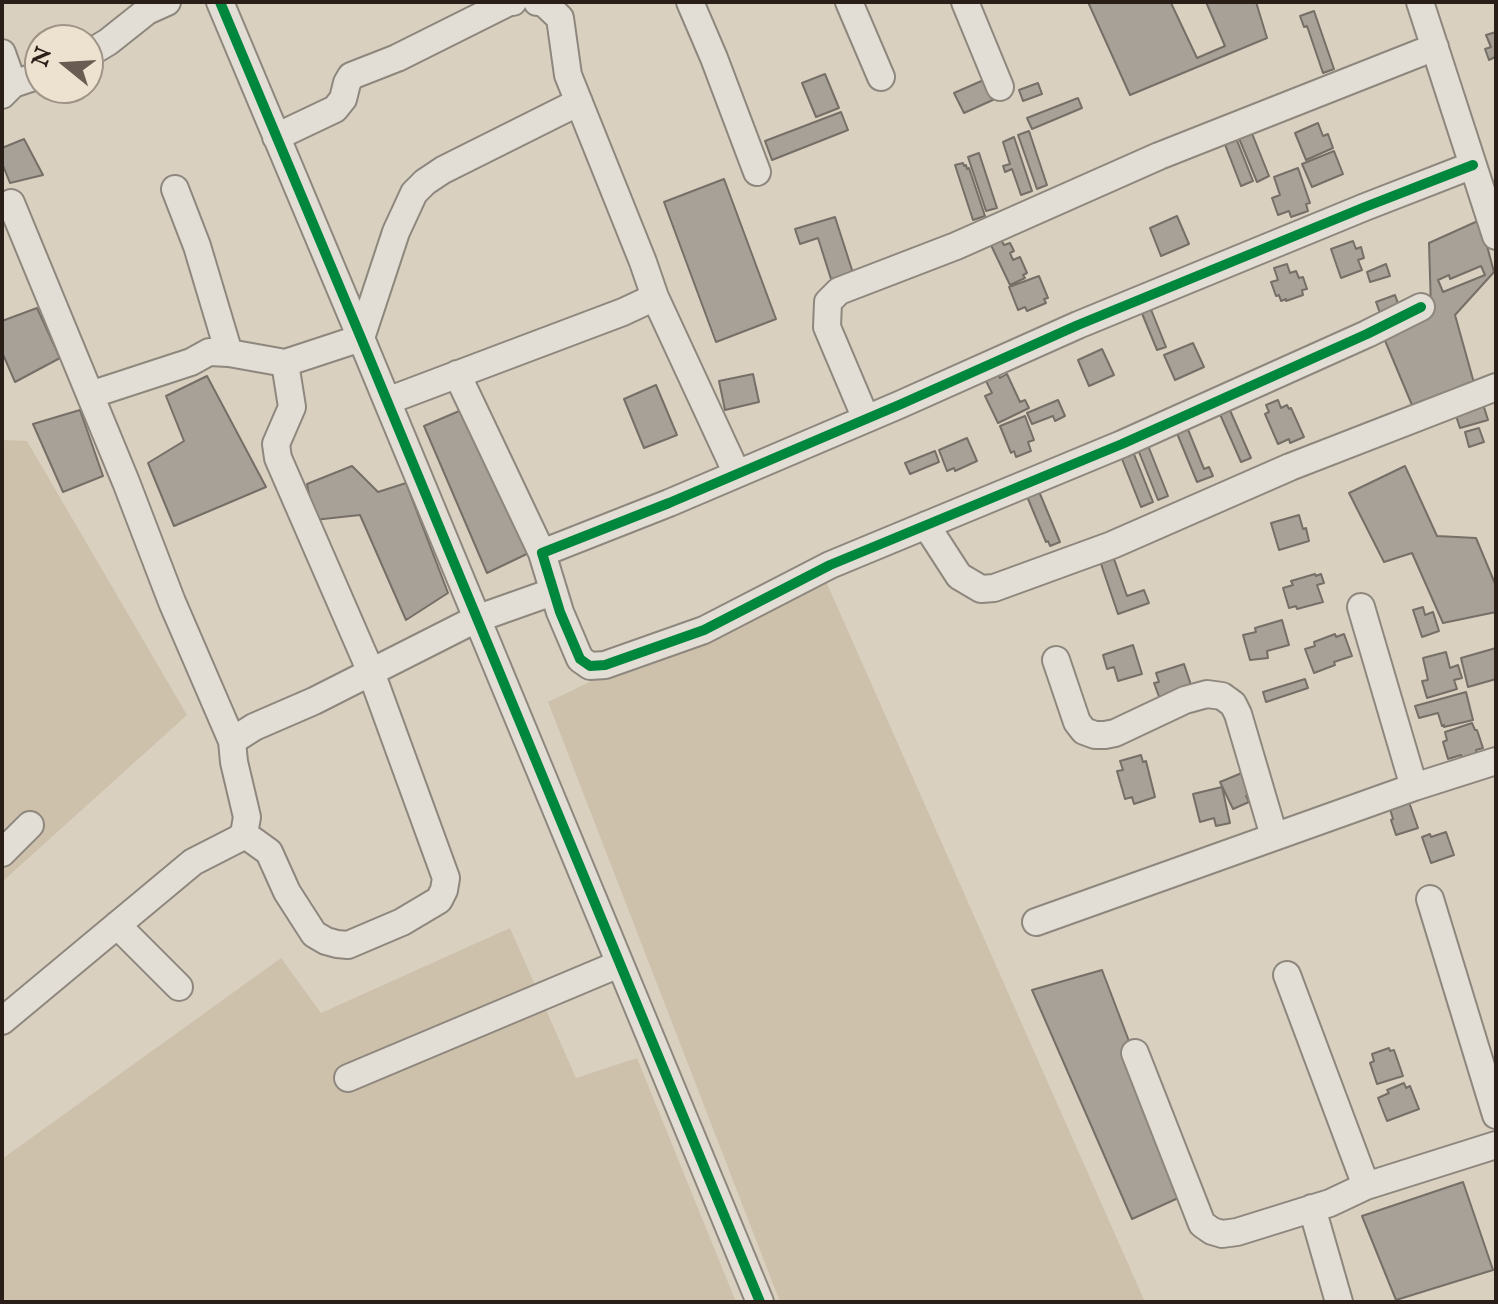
<!DOCTYPE html>
<style>
body{margin:0}
#map{position:relative;width:1498px;height:1304px;overflow:hidden;background:#dad0c0;font-family:"IM FELL English",serif}
canvas{display:block}
.frame{position:absolute;inset:0;border:4px solid #2a1e18;pointer-events:none}
.north{position:absolute;left:24px;top:24px;width:80px;height:80px;box-sizing:border-box;background:#ede2d0;border:2px solid #9f9486;border-radius:50%;rotate:288deg;font-size:22px;font-weight:700;line-height:32px;text-align:center;color:#2a1e18}
.north::after{content:'';display:block;margin:auto;width:28px;height:36px;background:#685c53;clip-path:polygon(50% 0,100% 100%,50% 72%,0 100%)}
</style>
<div id="map">
<canvas width="1498" height="1304"></canvas>
<div class="frame"></div>
<div class="north">N</div>
</div>
<script>
const context = document.querySelector('canvas').getContext('2d');
context.lineJoin = 'round';
function fill(path, color) {
  context.fillStyle = color;
  context.fill(path, 'evenodd');
}
function poly(rows) {
  const path = new Path2D();
  for (const r of rows) {
    path.moveTo(r[0], r[1]);
    for (let i = 2; i < r.length; i += 2) path.lineTo(r[i], r[i + 1]);
  }
  return path;
}
function stroke(path, color, width, dash) {
  context.strokeStyle = color;
  context.lineWidth = width;
  context.lineCap = dash ? 'butt' : 'round';
  context.setLineDash(dash || []);
  context.stroke(path);
}
fill(poly([
 [2,440,27,441,187,715,2,882],
 [821,570,1145,1302,780,1302,548,702],
 [510,928,576,1078,637,1058,736,1302,2,1302,2,1159,281,958,321,1013]
]), '#cec1ac');
const building = poly([
 [1088,2,1256,2,1267,38,1130,95,1088,2],
 [1206,2,1225,46,1197,58,1171,3,1206,2],
 [1314,11,1334,69,1323,73,1307,26,1304,27,1300,16,1314,11],
 [1496,32,1496,61,1495,57,1489,60,1485,49,1491,47,1486,35,1496,32],
 [825,74,839,108,816,117,802,83,825,74],
 [986,79,995,99,964,113,954,93,986,79],
 [1038,83,1042,94,1023,101,1019,90,1038,83],
 [1078,98,1082,108,1032,129,1027,118,1078,98],
 [841,112,848,130,772,160,765,141,841,112],
 [1318,123,1323,136,1328,134,1333,148,1306,160,1295,133,1318,123],
 [1029,131,1047,185,1037,189,1018,135,1029,131],
 [1251,131,1269,176,1257,182,1238,136,1251,131],
 [1014,137,1032,191,1021,195,1012,169,1005,172,1003,166,1010,164,1003,142,1014,137],
 [1236,138,1253,181,1241,186,1224,142,1236,138],
 [24,139,43,175,10,183,2,163,2,148,24,139],
 [1334,151,1343,174,1312,187,1302,164,1334,151],
 [979,153,997,208,986,211,968,157,979,153],
 [963,163,964,166,966,165,967,169,969,168,985,216,973,220,955,165,963,163],
 [1298,168,1310,203,1306,204,1308,211,1291,217,1289,211,1278,215,1272,198,1280,195,1274,177,1298,168],
 [724,179,776,319,716,342,664,202,724,179],
 [1177,216,1189,244,1161,256,1150,228,1177,216],
 [835,217,853,273,831,279,818,238,800,244,795,229,835,217],
 [1480,220,1494,272,1455,315,1474,383,1412,405,1381,331,1431,309,1429,243,1480,220],
 [999,236,1004,245,1010,243,1014,251,1010,253,1013,260,1020,257,1027,273,1023,275,1025,278,1010,285,989,241,999,236],
 [1353,241,1356,249,1361,247,1364,258,1358,260,1362,270,1341,278,1331,249,1353,241],
 [1287,264,1290,273,1296,271,1299,278,1303,277,1307,289,1302,290,1303,295,1286,301,1286,299,1281,301,1279,295,1276,296,1271,282,1278,280,1274,268,1287,264],
 [1386,264,1390,276,1370,282,1367,272,1386,264],
 [1481,266,1485,275,1443,292,1438,280,1449,275,1450,279,1481,266],
 [1039,276,1048,298,1044,299,1046,303,1027,311,1025,307,1018,310,1009,287,1039,276],
 [1395,295,1399,306,1380,313,1376,302,1395,295],
 [1150,307,1166,347,1157,350,1141,311,1150,307],
 [37,308,60,358,15,382,2,352,2,321,37,308],
 [1193,343,1204,367,1175,380,1164,355,1193,343],
 [1102,349,1114,375,1089,386,1078,360,1102,349],
 [997,372,1000,378,1007,374,1020,402,1025,400,1029,408,998,423,985,396,992,393,985,379,997,372],
 [753,374,759,402,725,410,719,381,753,374],
 [207,376,266,487,174,526,148,463,184,441,166,396,207,376],
 [656,385,677,435,644,448,624,399,656,385],
 [1058,400,1065,416,1055,421,1053,416,1032,424,1027,413,1058,400],
 [1278,400,1281,408,1287,405,1289,409,1291,408,1304,437,1290,443,1289,439,1278,444,1265,414,1269,412,1266,405,1278,400],
 [1483,404,1488,420,1460,428,1455,413,1483,404],
 [471,406,533,551,487,573,424,426,471,406],
 [1229,408,1251,458,1241,462,1219,412,1229,408],
 [80,410,103,476,63,492,33,424,80,410],
 [1025,416,1034,440,1028,442,1031,451,1016,457,1014,451,1011,453,1000,426,1025,416],
 [1187,427,1204,469,1209,467,1213,476,1197,482,1176,431,1187,427],
 [1479,428,1484,442,1469,447,1465,432,1479,428],
 [967,438,977,461,955,471,954,468,947,471,939,450,967,438],
 [1147,443,1168,496,1158,500,1137,447,1147,443],
 [1132,449,1153,502,1141,507,1120,454,1132,449],
 [935,451,939,462,910,474,905,463,935,451],
 [352,466,378,492,406,483,448,593,406,620,360,515,314,520,307,484,352,466],
 [1405,466,1437,536,1476,538,1496,586,1496,612,1443,623,1412,553,1384,562,1349,493,1405,466],
 [1038,489,1060,542,1050,546,1048,541,1046,542,1026,494,1038,489],
 [1299,515,1303,529,1306,528,1309,541,1279,550,1271,523,1299,515],
 [1113,556,1127,596,1144,590,1149,603,1118,614,1100,561,1113,556],
 [1315,574,1316,576,1321,574,1324,583,1317,585,1323,602,1297,609,1296,606,1289,608,1283,588,1293,585,1291,581,1315,574],
 [1423,607,1425,615,1433,612,1439,631,1422,637,1413,610,1423,607],
 [1282,620,1289,645,1267,651,1268,658,1250,660,1243,635,1256,632,1255,628,1282,620],
 [1335,634,1336,637,1344,634,1352,656,1334,662,1335,665,1314,673,1305,649,1315,646,1314,642,1335,634],
 [1133,645,1142,674,1118,681,1114,667,1107,669,1103,655,1133,645],
 [1496,648,1496,679,1468,687,1461,658,1496,648],
 [1446,652,1450,668,1458,665,1462,678,1454,680,1457,689,1427,698,1422,681,1428,680,1423,658,1446,652],
 [1184,664,1192,688,1161,702,1154,683,1159,682,1156,673,1184,664],
 [1305,679,1308,688,1266,702,1263,692,1305,679],
 [1466,692,1473,720,1444,727,1444,725,1442,726,1438,713,1419,718,1415,706,1466,692],
 [1472,723,1475,730,1477,730,1483,748,1476,750,1477,753,1462,758,1461,755,1448,759,1443,742,1447,740,1445,732,1472,723],
 [1141,755,1143,762,1146,761,1155,797,1134,804,1132,797,1125,799,1117,771,1123,770,1120,761,1141,755],
 [1249,770,1253,793,1246,796,1249,802,1233,809,1220,782,1249,770],
 [1222,787,1230,823,1216,826,1214,818,1200,822,1193,794,1222,787],
 [1409,802,1418,828,1396,835,1391,820,1393,819,1390,809,1409,802],
 [1446,832,1454,855,1431,863,1422,837,1430,834,1431,837,1446,832],
 [1102,970,1187,1194,1132,1219,1032,990,1102,970],
 [1389,1048,1390,1051,1394,1050,1403,1076,1377,1084,1370,1063,1374,1061,1372,1054,1389,1048],
 [1404,1083,1406,1088,1410,1086,1419,1109,1387,1121,1378,1098,1389,1093,1387,1090,1404,1083],
 [1463,1182,1493,1270,1396,1300,1362,1216,1463,1182]
]);
fill(building, '#a8a197');
stroke(building, '#766f67', 2);
const minor = poly([
 [220,2,361,338,760,1302],
 [690,2,714,58,757,172],
 [849,2,881,77],
 [965,2,1000,87],
 [1420,2,1496,236],
 [2,53,13,84,2,95],
 [88,54,108,42,147,11,167,2],
 [13,84,40,75],
 [276,137,335,109,343,99,347,83,351,76,397,58,509,2,513,2],
 [175,189,197,246,229,353],
 [11,203,126,482,172,602,232,741],
 [655,297,737,474],
 [1421,307,1367,334,1122,444,830,565,704,630,605,665,590,666,580,659,560,612,542,553,669,503,899,405,1078,325,1365,207,1473,165],
 [457,374,542,553],
 [90,395,191,362,209,352,229,353,285,363,361,338,396,232,414,193,425,182,443,170,579,102],
 [387,401,623,312,655,297,643,262,568,75,560,18,544,3,537,2],
 [866,419,827,327,828,302,839,291,956,246,1159,156,1435,47],
 [926,525,959,576,981,589,994,588,1112,545,1290,467,1496,387],
 [1361,607,1414,787],
 [1056,660,1077,722,1084,731,1095,735,1105,735,1115,733,1185,700,1207,694,1222,696,1233,704,1238,714,1274,836],
 [244,834,269,852,287,892,314,934,326,941,337,944,348,945,402,922,439,900,444,890,446,878,371,672,278,458,276,444,292,407,285,363],
 [2,853,30,825],
 [1430,899,1496,1115],
 [1036,922,1414,787,1496,761],
 [117,925,179,987],
 [1287,975,1366,1186],
 [2,1021,193,862,238,839,244,834,247,817,234,762,232,741,254,727,314,701,476,619,541,596,554,593],
 [1135,1053,1202,1224,1212,1231,1222,1234,1237,1232,1330,1203,1366,1186,1496,1145],
 [348,1078,619,964],
 [1312,1208,1339,1302]
]);
stroke(minor, '#8e877e', 30);
stroke(minor, '#e2ded5', 26);
stroke(poly([
 [220,2,361,338,760,1302],
 [1421,307,1367,334,1122,444,830,565,704,630,605,665,590,666,580,659,560,612,542,553,669,503,899,405,1078,325,1365,207,1473,165]
]), '#00873e', 10);
</script>
